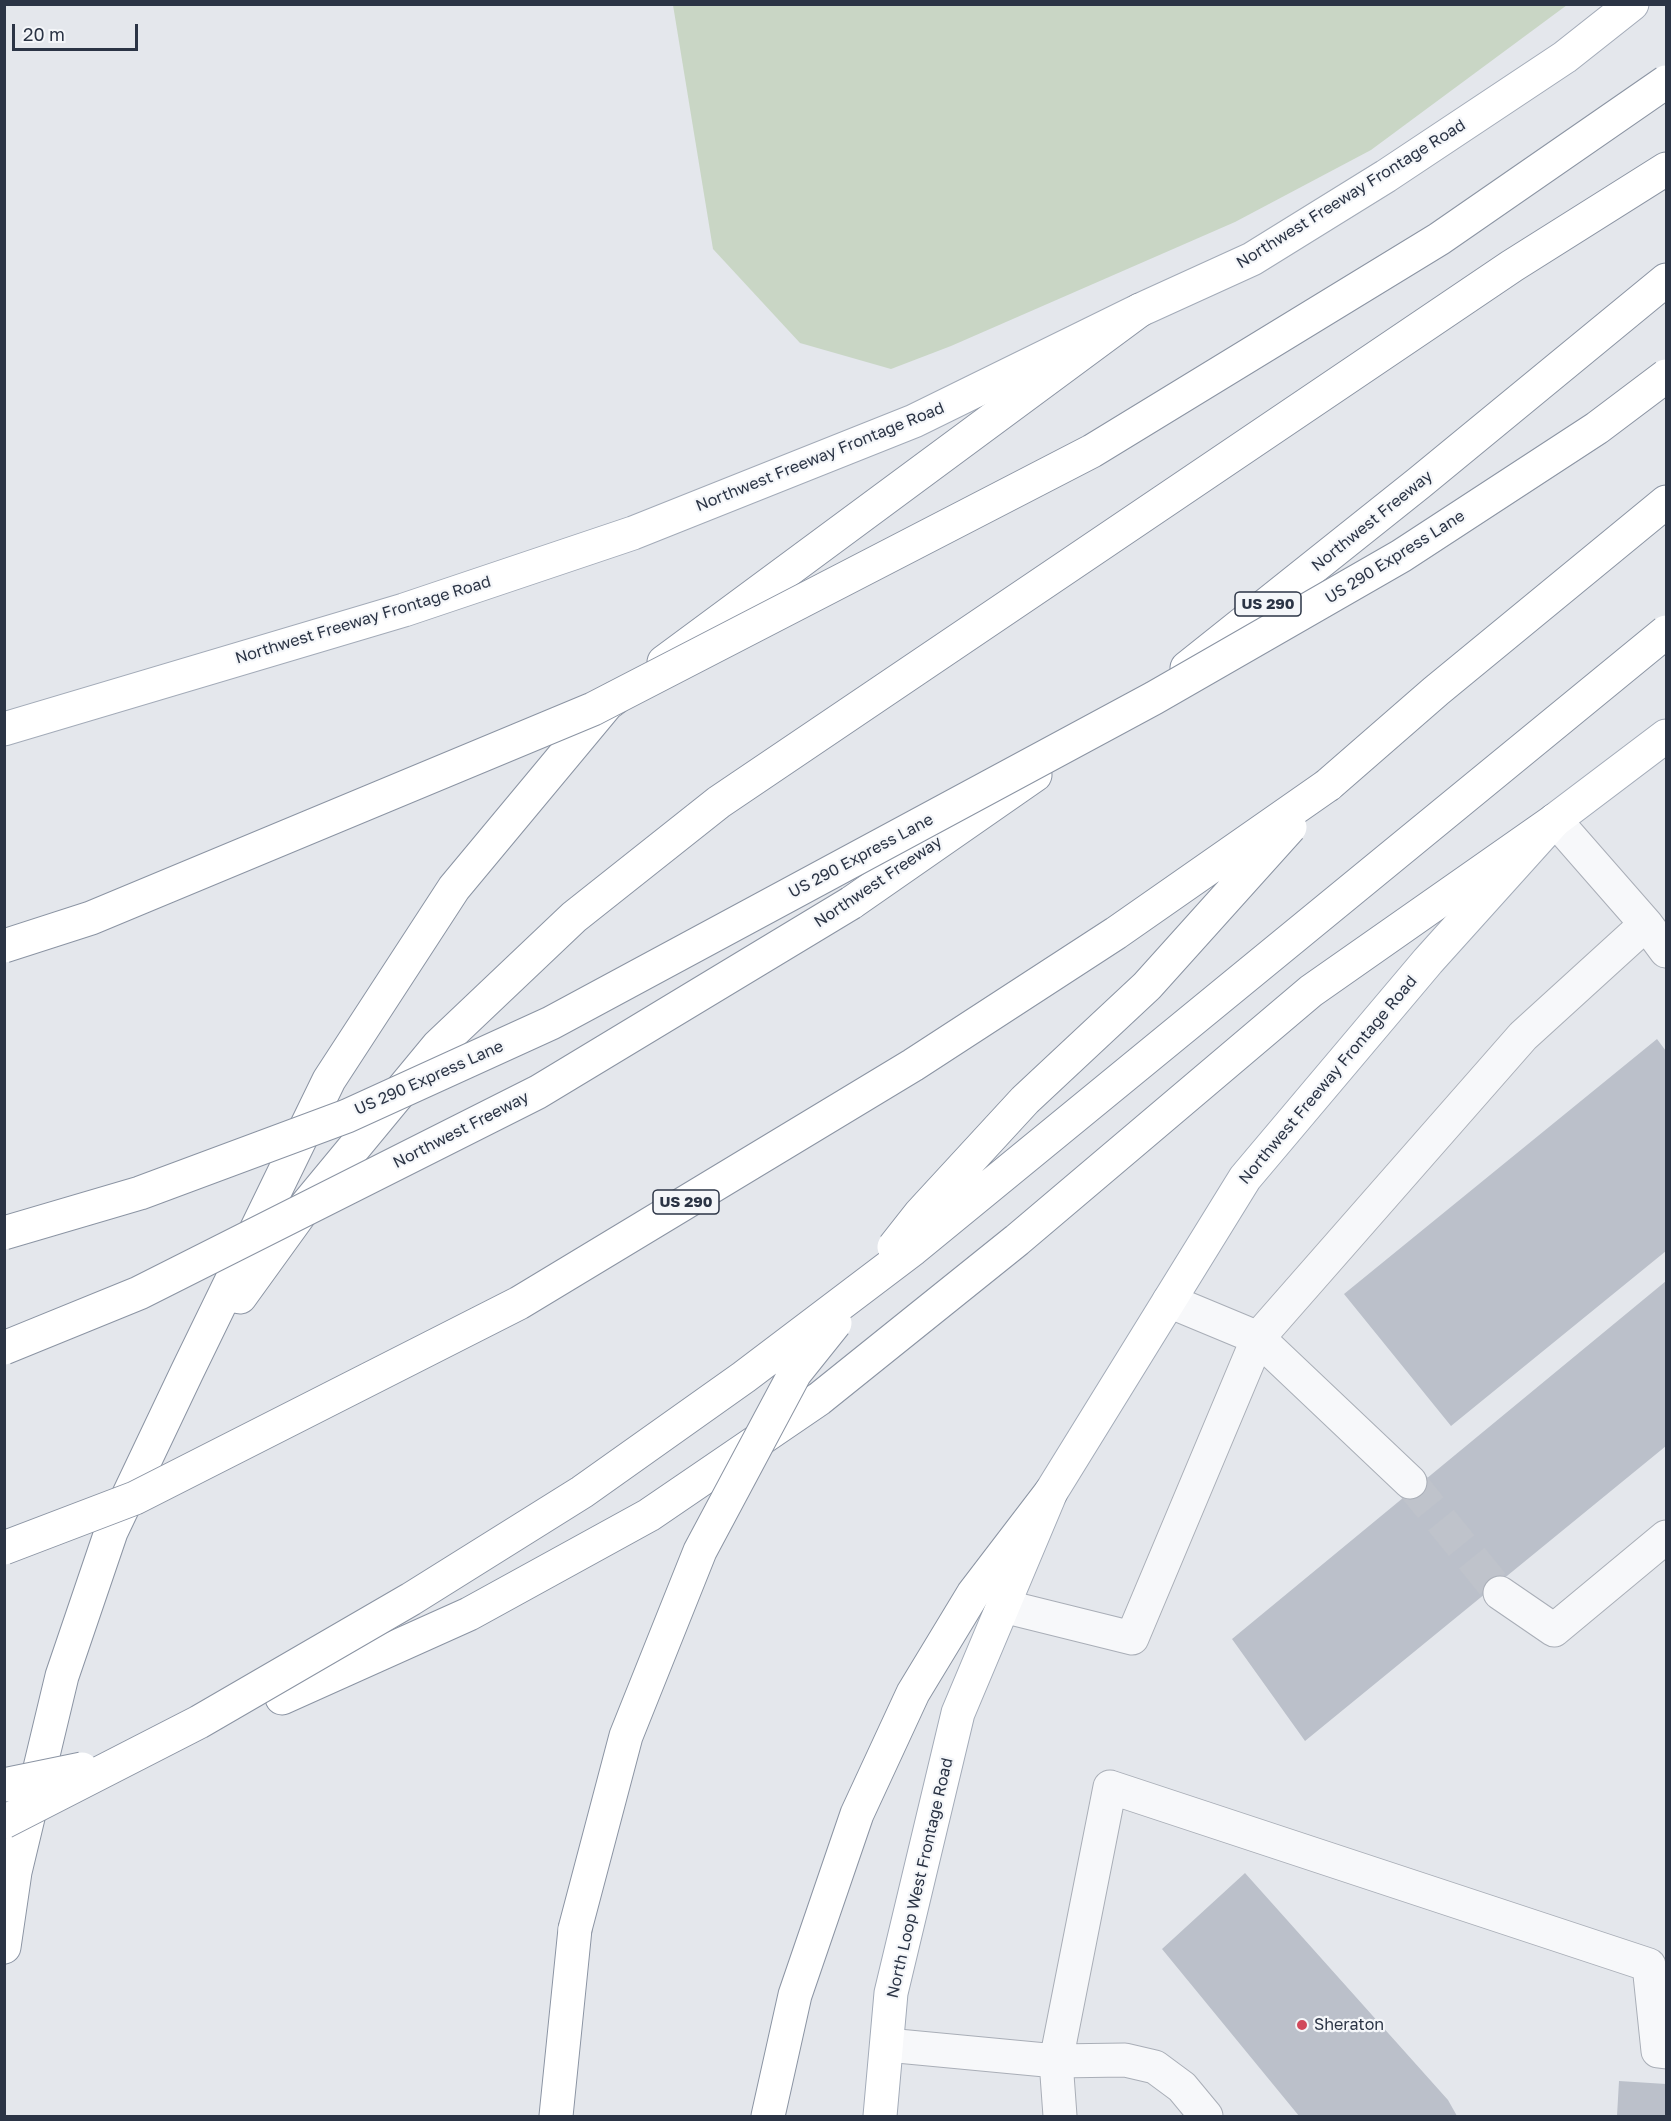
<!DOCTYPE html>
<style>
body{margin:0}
#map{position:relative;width:1671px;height:2121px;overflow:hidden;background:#e4e7ec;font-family:"Golos Text",sans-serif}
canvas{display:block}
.frame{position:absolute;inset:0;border:6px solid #2b3445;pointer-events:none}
.scale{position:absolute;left:12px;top:24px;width:126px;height:27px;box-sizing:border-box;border:3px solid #2b3445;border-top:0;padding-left:8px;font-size:18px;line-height:21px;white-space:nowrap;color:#2b3445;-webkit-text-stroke:4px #f4f6f9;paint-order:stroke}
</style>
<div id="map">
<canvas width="1671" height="2121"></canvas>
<div class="frame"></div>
<div class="scale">20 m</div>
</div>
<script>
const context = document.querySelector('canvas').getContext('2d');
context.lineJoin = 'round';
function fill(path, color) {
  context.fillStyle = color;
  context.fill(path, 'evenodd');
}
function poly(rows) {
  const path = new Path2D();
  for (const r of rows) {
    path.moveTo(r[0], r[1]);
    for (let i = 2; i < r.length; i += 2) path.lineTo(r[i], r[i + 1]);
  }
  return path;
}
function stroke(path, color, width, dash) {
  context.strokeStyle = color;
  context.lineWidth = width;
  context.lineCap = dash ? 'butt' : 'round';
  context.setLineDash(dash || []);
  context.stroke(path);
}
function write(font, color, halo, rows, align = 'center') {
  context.font = font + ' "Golos Text",sans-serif';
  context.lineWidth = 4.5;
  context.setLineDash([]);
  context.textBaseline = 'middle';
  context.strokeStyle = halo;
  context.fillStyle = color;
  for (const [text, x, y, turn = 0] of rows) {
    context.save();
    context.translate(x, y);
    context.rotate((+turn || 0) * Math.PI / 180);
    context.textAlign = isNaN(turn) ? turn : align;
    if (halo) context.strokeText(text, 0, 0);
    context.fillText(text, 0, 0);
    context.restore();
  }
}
fill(poly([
 [673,5,673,4,1567,5,1371,150,1235,222,951,346,891,369,800,343,713,249]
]), '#c9d6c5');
fill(poly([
 [1657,1039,1666,1051,1666,1251,1451,1426,1344,1294],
 [1666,1281,1666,1446,1305,1741,1232,1639],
 [1245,1873,1448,2100,1457,2116,1299,2116,1162,1949],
 [1619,2081,1666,2084,1666,2116,1617,2116]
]), '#bbc0ca');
stroke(poly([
 [1410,1482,1500,1593]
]), '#bfc3cb', 33, [33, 16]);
const minor = poly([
 [1646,924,1666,951],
 [1169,1301,1258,1338,1523,1036,1646,924,1555,820],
 [1500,1593,1554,1630,1666,1537],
 [1003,1606,1132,1638,1258,1338,1410,1482],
 [887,2045,1056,2061,1110,1787,1649,1965,1658,2051,1666,2052],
 [1060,2116,1056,2061,1125,2060,1155,2067,1182,2087,1206,2116]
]);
const major = poly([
 [4,729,404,610,633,533,914,421,1140,310,1252,259,1386,176,1565,57,1632,4],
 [880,2116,891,1993,958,1713,1051,1492,1245,1178,1428,961,1555,820,1666,736]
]);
const highway = poly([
 [664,662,1140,310],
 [1187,668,1419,483,1666,280],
 [1328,785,1436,691,1666,502],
 [851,903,1035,775],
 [240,1297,305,1207,438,1046,574,917,719,802,1512,266,1666,169],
 [282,1698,469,1614,649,1515,819,1399,1017,1240,1311,991,1555,820],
 [4,1947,15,1872,62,1676,111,1532,187,1372,329,1080,454,888,607,704,615,698],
 [556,2116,575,1929],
 [768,2116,795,1995,857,1814,913,1693,973,1594,1051,1492]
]);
stroke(minor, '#a9aeb7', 35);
stroke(major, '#a3abb8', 35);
stroke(highway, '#8b94a3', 35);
stroke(minor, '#f7f8fa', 33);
stroke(major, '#fff', 33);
stroke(highway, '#fff', 33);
const highwayBridge = poly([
 [4,946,91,918,593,709,1092,451,1439,239,1666,82],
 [4,1233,140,1193,347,1116,551,1023,1154,698,1401,556,1597,428,1666,376],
 [894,1247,920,1214,1025,1100,1147,986,1290,827],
 [4,1348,139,1293,538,1092,851,903],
 [4,1548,135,1498,519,1303,913,1065,1116,933,1328,785],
 [4,1785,82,1769],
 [4,1822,199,1722,411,1599,582,1492,744,1377,913,1249,1666,632],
 [575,1929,626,1736,700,1551,795,1373,835,1323]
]);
stroke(highwayBridge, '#8b94a3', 35, []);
stroke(highwayBridge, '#fff', 33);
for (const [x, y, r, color] of [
 [1302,2025,6,"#d1495b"]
]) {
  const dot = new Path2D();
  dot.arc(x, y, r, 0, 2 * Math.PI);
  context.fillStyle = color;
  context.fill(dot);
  stroke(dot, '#f4f6f9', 2);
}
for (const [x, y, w] of [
 [1268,604,66],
 [686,1202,66]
]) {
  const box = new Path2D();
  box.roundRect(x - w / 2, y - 12, w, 24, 4.5);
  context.fillStyle = '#f4f6f9';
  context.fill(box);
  stroke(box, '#2b3445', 1.5);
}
write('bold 15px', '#2b3445', null, [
 ["US 290",1268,604],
 ["US 290",686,1202]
]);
write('16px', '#2b3445', '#f4f6f9', [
 ["Northwest Freeway Frontage Road",1351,194,-32],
 ["Northwest Freeway Frontage Road",820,457,-22],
 ["Northwest Freeway",1372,521,-39],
 ["US 290 Express Lane",1395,557,-32],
 ["Northwest Freeway Frontage Road",363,620,-17],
 ["US 290 Express Lane",861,856,-28],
 ["Northwest Freeway",878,882,-34],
 ["US 290 Express Lane",429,1078,-24],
 ["Northwest Freeway Frontage Road",1328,1080,-50],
 ["Northwest Freeway",461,1130,-27],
 ["North Loop West Frontage Road",920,1878,-77]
]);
write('16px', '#2b3445', '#f4f6f9', [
 ["Sheraton",1314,2025]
], 'left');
</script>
